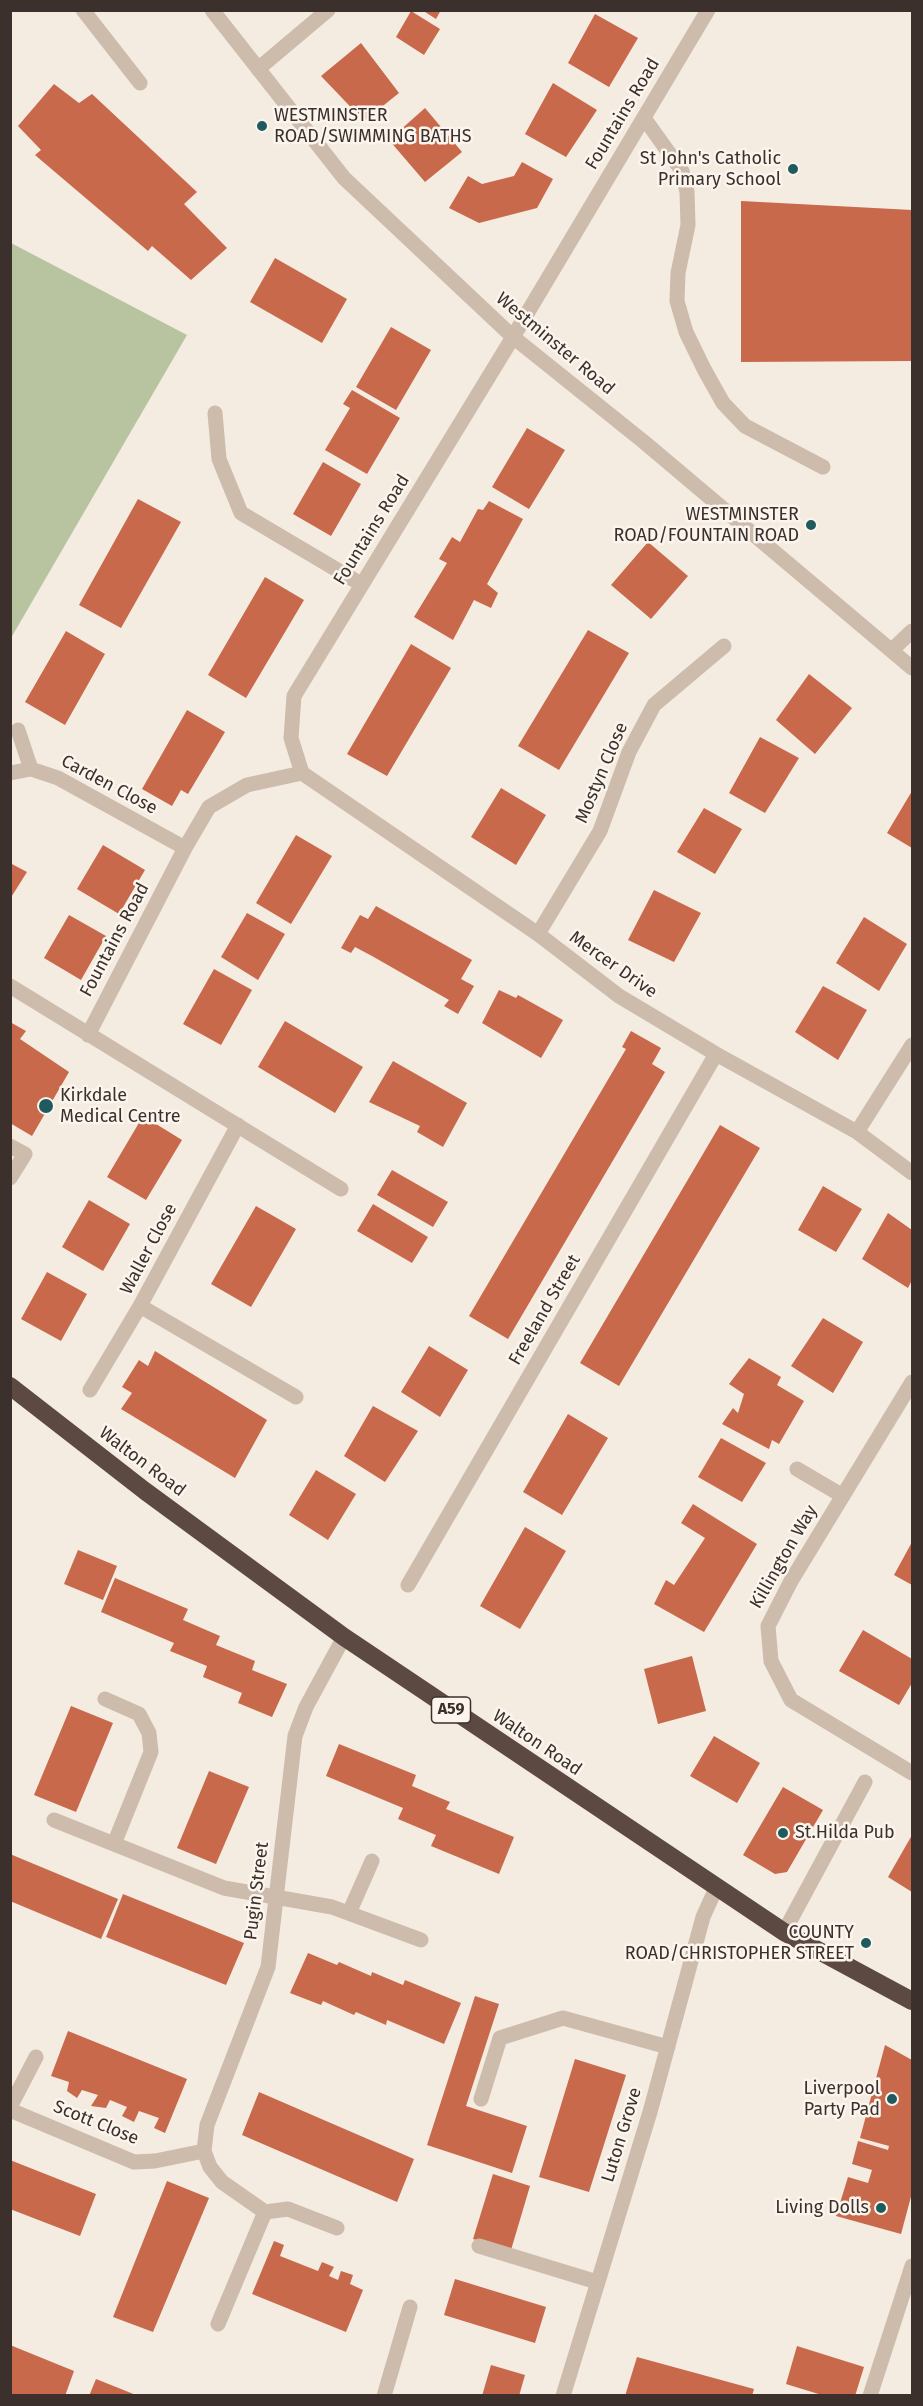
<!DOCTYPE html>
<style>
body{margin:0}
#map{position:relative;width:923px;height:2406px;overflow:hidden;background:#f4ebe1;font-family:"Fira Sans",sans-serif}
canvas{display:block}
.frame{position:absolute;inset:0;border:12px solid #3b302b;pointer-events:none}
</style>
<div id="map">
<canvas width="923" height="2406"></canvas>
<div class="frame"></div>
</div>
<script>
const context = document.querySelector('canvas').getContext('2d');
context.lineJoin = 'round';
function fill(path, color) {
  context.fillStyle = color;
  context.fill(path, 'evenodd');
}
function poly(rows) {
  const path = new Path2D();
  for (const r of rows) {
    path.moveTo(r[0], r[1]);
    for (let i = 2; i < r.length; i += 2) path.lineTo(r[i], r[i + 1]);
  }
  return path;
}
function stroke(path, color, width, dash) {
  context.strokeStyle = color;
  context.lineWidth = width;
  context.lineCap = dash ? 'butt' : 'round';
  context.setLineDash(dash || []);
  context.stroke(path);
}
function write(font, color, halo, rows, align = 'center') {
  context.font = font + ' "Fira Sans",sans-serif';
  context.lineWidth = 5;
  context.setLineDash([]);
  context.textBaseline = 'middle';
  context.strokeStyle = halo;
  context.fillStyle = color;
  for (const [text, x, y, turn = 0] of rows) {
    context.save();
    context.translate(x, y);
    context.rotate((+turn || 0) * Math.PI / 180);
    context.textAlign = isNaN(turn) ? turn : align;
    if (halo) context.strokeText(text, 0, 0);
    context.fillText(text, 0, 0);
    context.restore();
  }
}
fill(poly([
 [11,243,187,335,11,638]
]), '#b8c4a0');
fill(poly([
 [422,10,441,10,436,19],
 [411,11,440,29,424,55,396,37],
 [595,14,638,38,609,87,568,63],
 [361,43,399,93,364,121,321,76],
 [553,83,597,110,566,157,525,134],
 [54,84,79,103,92,94,197,192,184,204,227,248,191,280,152,246,148,251,35,155,41,150,18,126],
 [425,108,462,152,425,182,389,140],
 [522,162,553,179,537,208,479,223,449,208,468,176,482,184,514,176],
 [741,201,912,210,912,361,741,362],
 [275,258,347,299,322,343,250,302],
 [391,327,431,350,396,410,356,387],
 [352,390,400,418,367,474,325,450,350,408,343,404],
 [527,428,565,450,529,509,492,487],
 [323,462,361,484,331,536,293,514],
 [138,499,181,522,121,628,79,605],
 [489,501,523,519,487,584,498,593,491,608,474,600,453,640,414,617,447,563,439,559,452,537,460,542,478,509,483,510],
 [648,542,688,576,651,619,611,585],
 [265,577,304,600,246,698,208,675],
 [588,630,629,653,559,770,518,746],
 [66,631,105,654,65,725,25,702],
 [411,644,451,668,387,776,347,754],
 [809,674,852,708,815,754,776,720],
 [187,710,225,732,188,794,181,790,172,806,142,789],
 [760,737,799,758,765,813,729,793],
 [501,788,546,815,516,865,471,837],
 [912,791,912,848,887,833],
 [704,808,742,829,715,874,677,852],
 [296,835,332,856,291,924,256,903],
 [103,845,145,870,119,914,77,889],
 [10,863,27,872,10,899],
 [654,890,701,913,674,962,628,940],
 [376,906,472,960,461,979,474,986,458,1014,444,1006,449,1000,372,956,355,947,351,953,341,948,360,915,368,919],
 [247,913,285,934,258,980,221,957],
 [69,915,106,936,81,980,44,958],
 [864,917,907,944,879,991,836,963],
 [214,969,252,990,221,1045,183,1024],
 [823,986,867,1010,838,1060,795,1032],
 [499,990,516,998,518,995,563,1020,541,1058,482,1023],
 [285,1021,363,1067,335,1113,258,1067],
 [10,1022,26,1031,20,1039,69,1072,32,1136,10,1123],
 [631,1031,661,1048,652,1064,665,1072,508,1339,469,1316,626,1049,622,1047],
 [393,1061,467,1103,443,1147,417,1132,420,1126,369,1102],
 [143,1116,182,1140,146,1200,107,1177],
 [720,1125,760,1148,619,1386,580,1363],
 [392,1170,448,1202,433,1227,377,1195],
 [823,1186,862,1209,836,1252,798,1230],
 [89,1200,130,1224,103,1271,62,1247],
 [373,1204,428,1237,412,1263,357,1231],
 [256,1206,296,1229,251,1307,211,1284],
 [888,1213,912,1230,912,1280,908,1288,862,1259],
 [47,1272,87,1294,61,1341,21,1319],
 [823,1318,863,1342,833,1393,791,1366],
 [429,1346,468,1370,440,1417,401,1392],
 [155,1351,267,1420,235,1478,121,1409,132,1393,122,1387,139,1360,148,1366],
 [749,1358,781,1377,777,1385,804,1401,779,1444,772,1440,769,1449,722,1424,733,1408,738,1413,744,1394,729,1384],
 [373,1406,418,1431,385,1482,344,1456],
 [568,1414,608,1438,562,1515,523,1492],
 [721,1438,766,1463,742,1502,698,1477],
 [316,1470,356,1494,328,1540,289,1515],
 [693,1504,757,1544,704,1632,654,1604,666,1580,674,1585,705,1538,681,1523],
 [525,1527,566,1551,520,1629,480,1606],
 [912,1542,912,1585,894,1575],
 [78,1550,117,1566,103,1600,64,1584],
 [115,1578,188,1609,183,1620,220,1636,216,1645,255,1661,252,1670,287,1684,272,1717,238,1703,242,1693,203,1677,207,1666,170,1651,174,1643,101,1612],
 [863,1630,912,1659,912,1683,899,1705,839,1671],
 [692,1656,706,1711,658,1724,644,1669],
 [71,1706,113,1723,76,1812,34,1795],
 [714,1736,760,1763,737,1803,690,1776],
 [339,1744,416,1775,412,1786,450,1802,446,1809,514,1837,499,1874,431,1846,436,1835,398,1819,403,1808,326,1776],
 [209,1771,249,1787,216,1864,177,1848],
 [783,1787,823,1810,787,1872,775,1874,743,1855],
 [912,1835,912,1892,888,1877],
 [10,1854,118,1899,101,1939,10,1901],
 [123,1894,244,1943,226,1985,106,1937],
 [308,1953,337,1965,339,1962,371,1976,372,1972,403,1985,405,1980,461,2003,444,2044,387,2020,386,2025,356,2012,354,2015,323,2001,321,2005,290,1993],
 [475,1996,499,2004,466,2106,527,2126,512,2173,427,2145],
 [68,2031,187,2079,165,2133,154,2128,159,2118,139,2111,134,2122,122,2116,127,2107,110,2100,106,2108,91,2106,98,2095,82,2090,77,2098,67,2091,69,2082,51,2076],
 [885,2045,912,2060,912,2193,901,2234,836,2216,848,2177,868,2183,872,2170,852,2164,858,2141,888,2150,889,2146,860,2138],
 [575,2059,626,2075,589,2192,539,2177],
 [259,2092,414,2159,397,2202,242,2135],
 [10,2160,96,2194,80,2236,10,2209],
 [493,2174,530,2186,511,2250,473,2239],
 [167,2181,209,2198,153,2332,113,2317],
 [274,2241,284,2245,280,2256,318,2271,322,2262,334,2267,329,2276,338,2280,341,2271,353,2275,350,2284,363,2290,346,2332,252,2294],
 [455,2279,546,2307,535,2343,444,2315],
 [10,2345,74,2371,65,2396,10,2396],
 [797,2346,864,2367,855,2396,825,2396,786,2384],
 [637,2357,754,2389,752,2396,625,2396],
 [491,2365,525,2375,519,2396,482,2396],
 [96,2379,136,2395,136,2396,89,2396]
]), '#c8694b');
stroke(poly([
 [83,10,140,83],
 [212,10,344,178,513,337,644,442,912,668],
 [258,69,328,10],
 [644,118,682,171,687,192,688,225,678,273,677,301,686,332,704,369,723,403,745,426,823,467],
 [215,413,219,459,241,513,361,584],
 [892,650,912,631],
 [18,730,31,769],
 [10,773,31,769,58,778,185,848],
 [302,773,291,738,294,696,513,337,708,10],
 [302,773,538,934,619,996,716,1054,857,1132,912,1173],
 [538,934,600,831,629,752,654,705,724,646],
 [10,986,341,1189],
 [88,1035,185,848,209,807,247,785,302,773],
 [857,1132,912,1045],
 [10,1146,25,1154,10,1178],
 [140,1306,296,1397],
 [912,1382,791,1581,768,1626,771,1661,791,1700,912,1773],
 [90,1390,140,1306,238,1125],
 [797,1469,843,1496],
 [408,1585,716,1054],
 [105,1699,139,1714,149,1733,151,1752,114,1844],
 [54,1820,224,1888,332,1907,421,1940],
 [349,1913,372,1861],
 [784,1932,865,1782],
 [481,2099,500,2038,563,2018,668,2047],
 [10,2107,36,2057],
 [10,2110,134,2162,155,2161,204,2151],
 [337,2228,288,2209,265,2212,222,2182,210,2167,204,2151,207,2125,268,1967,295,1736,306,1707,344,1637],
 [479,2246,597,2282],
 [218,2324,265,2212],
 [384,2396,410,2307],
 [563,2396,650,2112,703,1917,717,1886],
 [870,2396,912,2266]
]), '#cdbbac', 15);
stroke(poly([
 [10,1386,145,1491,344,1637,784,1932,912,2001]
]), '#5c4a42', 18);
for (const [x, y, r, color] of [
 [262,126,6,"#1f5a5e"],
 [793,169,6,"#1f5a5e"],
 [811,525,6,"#1f5a5e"],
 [46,1106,8,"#1f5a5e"],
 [783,1833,6,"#1f5a5e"],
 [866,1943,6,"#1f5a5e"],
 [892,2099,6,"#1f5a5e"],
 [881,2208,6,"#1f5a5e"]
]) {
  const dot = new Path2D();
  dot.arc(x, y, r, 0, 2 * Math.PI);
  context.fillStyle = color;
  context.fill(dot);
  stroke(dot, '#fbf5ee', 2);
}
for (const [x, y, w] of [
 [451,1710,39]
]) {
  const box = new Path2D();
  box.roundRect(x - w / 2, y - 13, w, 26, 4.5);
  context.fillStyle = '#fbf5ee';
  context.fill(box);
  stroke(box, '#3b302b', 1.5);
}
write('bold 16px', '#3b302b', null, [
 ["A59",451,1710]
]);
write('18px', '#3b302b', '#fbf5ee', [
 ["Fountains Road",623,114,-59],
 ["Westminster Road",555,344,40],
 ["Fountains Road",372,530,-58],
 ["Mostyn Close",602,773,-67],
 ["Carden Close",109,785,28],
 ["Fountains Road",115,940,-62],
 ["Mercer Drive",613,965,35],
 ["Waller Close",149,1249,-62],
 ["Freeland Street",545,1310,-60],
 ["Walton Road",142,1462,37],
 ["Killington Way",784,1557,-60],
 ["Walton Road",537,1743,34],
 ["Pugin Street",257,1891,-83],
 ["Scott Close",96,2123,22],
 ["Luton Grove",622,2135,-73]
]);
write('18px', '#3b302b', '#fbf5ee', [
 ["WESTMINSTER",274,116,"left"],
 ["ROAD/SWIMMING BATHS",274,137,"left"],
 ["St John's Catholic",781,159],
 ["Primary School",781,180],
 ["WESTMINSTER",799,515],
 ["ROAD/FOUNTAIN ROAD",799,536],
 ["Kirkdale",60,1096,"left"],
 ["Medical Centre",60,1117,"left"],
 ["St.Hilda Pub",795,1833,"left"],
 ["COUNTY",854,1933],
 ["ROAD/CHRISTOPHER STREET",854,1954],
 ["Liverpool",880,2089],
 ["Party Pad",880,2110],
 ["Living Dolls",869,2208]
], 'right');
</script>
